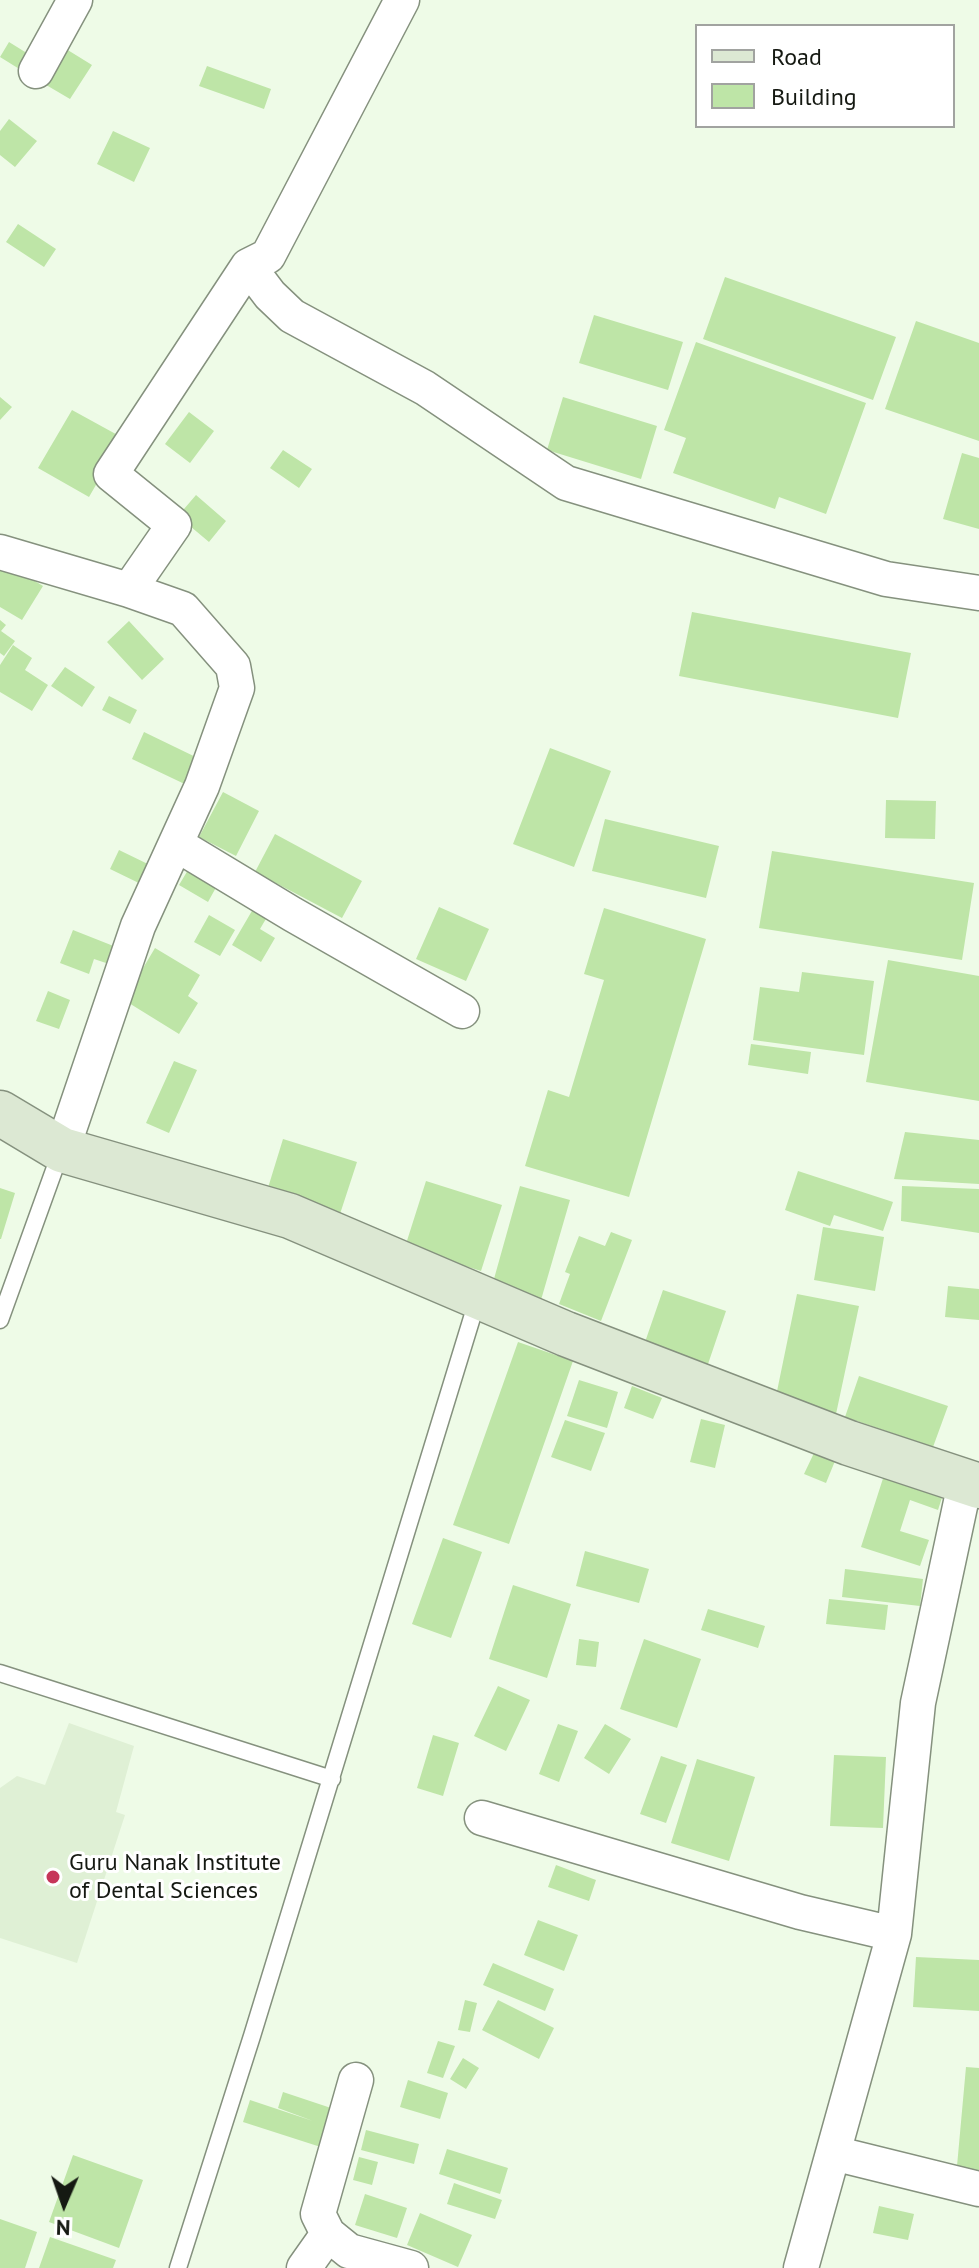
<!DOCTYPE html>
<style>
body{margin:0}
#map{position:relative;width:979px;height:2268px;overflow:hidden;background:#eefbe7;font-family:"PT Sans",sans-serif}
canvas{display:block}
.legend{position:absolute;left:695px;top:24px;width:260px;height:104px;box-sizing:border-box;background:#fff;border:2px solid #a1a3a0;margin:0;padding:10px 14px;list-style:none;font-size:24px;color:#151912}
.legend li{display:flex;align-items:center;gap:16px;height:40px}
.legend b{width:40px;border:2px solid #a1a3a0}
.north{position:absolute;left:24px;top:2164px;width:80px;height:80px;-webkit-text-stroke:6px #fff;paint-order:stroke;rotate:182deg;font-size:22px;font-weight:700;line-height:32px;text-align:center;color:#151912}
.north::after{content:'';display:block;margin:auto;width:28px;height:36px;background:#151912;clip-path:polygon(50% 0,100% 100%,50% 72%,0 100%)}
</style>
<div id="map">
<canvas width="979" height="2268"></canvas>
<ul class="legend">
<li><b style="height:10px;background:#dce8d3"></b>Road</li>
<li><b style="height:22px;background:#bee5a7"></b>Building</li>
</ul>
<div class="north">N</div>
</div>
<script>
const context = document.querySelector('canvas').getContext('2d');
context.lineJoin = 'round';
function fill(path, color) {
  context.fillStyle = color;
  context.fill(path, 'evenodd');
}
function poly(rows) {
  const path = new Path2D();
  for (const r of rows) {
    path.moveTo(r[0], r[1]);
    for (let i = 2; i < r.length; i += 2) path.lineTo(r[i], r[i + 1]);
  }
  return path;
}
function stroke(path, color, width, dash) {
  context.strokeStyle = color;
  context.lineWidth = width;
  context.lineCap = dash ? 'butt' : 'round';
  context.setLineDash(dash || []);
  context.stroke(path);
}
function write(font, color, halo, rows, align = 'center') {
  context.font = font + ' "PT Sans",sans-serif';
  context.lineWidth = 6;
  context.setLineDash([]);
  context.textBaseline = 'middle';
  context.strokeStyle = halo;
  context.fillStyle = color;
  for (const [text, x, y, turn = 0] of rows) {
    context.save();
    context.translate(x, y);
    context.rotate((+turn || 0) * Math.PI / 180);
    context.textAlign = isNaN(turn) ? turn : align;
    if (halo) context.strokeText(text, 0, 0);
    context.fillText(text, 0, 0);
    context.restore();
  }
}
fill(poly([
 [69,1723,134,1746,116,1812,125,1815,77,1963,0,1938,0,1788,17,1776,45,1785]
]), '#dff0d5');
fill(poly([
 [9,42,38,60,29,75,0,57],
 [58,44,92,65,70,99,36,79],
 [207,66,271,89,264,109,199,86],
 [9,119,37,141,15,167,0,155,0,131],
 [113,131,150,148,134,182,97,164],
 [18,224,56,249,44,267,6,242],
 [725,277,896,337,873,400,703,339],
 [594,315,683,342,668,390,579,363],
 [916,321,979,343,979,441,885,409],
 [696,342,866,403,826,514,779,497,775,509,673,473,686,438,664,430],
 [0,397,12,407,0,420],
 [563,397,657,426,641,479,547,450],
 [72,410,123,438,89,497,38,468],
 [189,412,214,431,190,463,165,444],
 [283,450,312,469,299,488,270,468],
 [962,453,979,458,979,529,943,519],
 [196,495,226,521,209,542,178,516],
 [0,560,43,586,22,620,0,607],
 [692,612,911,653,898,718,679,676],
 [0,620,6,625,1,631,15,641,4,656,0,653],
 [129,621,164,659,142,680,107,642],
 [13,645,32,658,25,670,48,685,32,711,0,692,0,665],
 [65,667,95,687,82,707,51,686],
 [109,696,137,710,130,724,102,710],
 [144,732,206,762,193,788,132,759],
 [550,748,611,771,574,867,513,844],
 [223,792,259,811,236,856,199,837],
 [886,800,936,801,935,839,885,838],
 [605,819,719,846,706,898,592,871],
 [275,834,362,881,342,918,255,872],
 [119,850,154,867,145,886,110,869],
 [772,851,974,883,962,960,759,928],
 [191,865,219,882,208,902,179,885],
 [256,904,270,912,260,929,275,938,261,962,232,945],
 [439,907,489,929,466,981,416,959],
 [604,908,706,939,629,1197,525,1166,548,1090,569,1097,604,980,584,974],
 [209,915,235,930,220,956,194,942],
 [73,930,116,947,109,964,94,959,89,974,60,963],
 [155,948,200,975,188,996,198,1003,179,1034,124,1000],
 [888,960,979,976,979,1101,866,1082],
 [802,972,874,981,864,1055,753,1040,760,987,799,992],
 [48,991,70,1000,59,1029,36,1021],
 [751,1044,811,1052,808,1074,748,1065],
 [174,1061,197,1070,169,1133,146,1123],
 [905,1132,979,1140,979,1184,894,1179],
 [283,1139,357,1162,340,1214,267,1191],
 [798,1171,893,1202,883,1231,834,1215,830,1226,785,1210],
 [426,1181,502,1205,481,1271,405,1247],
 [520,1186,570,1200,541,1300,492,1286],
 [902,1186,979,1189,979,1233,901,1221],
 [0,1188,15,1193,1,1239,0,1239],
 [823,1227,884,1237,875,1291,814,1280],
 [611,1232,632,1240,601,1321,559,1304,570,1274,565,1272,579,1236,605,1246],
 [948,1286,979,1289,979,1320,945,1317],
 [663,1290,726,1311,707,1367,644,1345],
 [797,1294,859,1306,836,1414,775,1401],
 [518,1342,573,1361,509,1544,453,1525],
 [859,1376,948,1406,933,1447,845,1417],
 [579,1380,618,1392,607,1428,567,1416],
 [632,1386,662,1398,653,1419,624,1408],
 [701,1419,725,1425,715,1468,690,1462],
 [565,1420,605,1433,591,1471,551,1457],
 [814,1453,835,1461,826,1483,804,1474],
 [886,1469,945,1488,938,1510,910,1500,900,1531,929,1540,920,1566,861,1547],
 [443,1538,482,1552,451,1638,412,1624],
 [585,1551,649,1569,639,1603,576,1586],
 [845,1569,923,1579,920,1606,842,1597],
 [513,1585,571,1604,547,1678,489,1659],
 [829,1599,888,1605,885,1630,826,1624],
 [708,1609,765,1626,758,1648,701,1630],
 [579,1639,599,1642,596,1667,576,1665],
 [644,1639,701,1659,677,1728,620,1709],
 [498,1686,530,1700,506,1751,474,1736],
 [558,1724,578,1731,559,1782,539,1774],
 [605,1724,631,1739,609,1774,584,1758],
 [433,1735,459,1743,443,1796,417,1788],
 [834,1755,886,1757,883,1828,830,1826],
 [661,1756,687,1765,666,1823,640,1814],
 [697,1759,755,1777,729,1861,671,1843],
 [556,1865,596,1880,589,1901,548,1887],
 [538,1920,578,1935,564,1971,524,1955],
 [916,1957,979,1960,979,2011,913,2007],
 [493,1963,554,1989,545,2011,483,1985],
 [465,2000,477,2003,470,2032,458,2030],
 [498,2000,554,2028,539,2059,482,2030],
 [438,2041,455,2046,443,2078,427,2073],
 [463,2058,479,2068,466,2089,450,2079],
 [966,2067,979,2068,979,2179,956,2177],
 [408,2080,448,2093,440,2119,400,2107],
 [283,2092,340,2111,330,2150,243,2122,250,2100,313,2121,278,2108],
 [366,2130,419,2144,414,2164,361,2150],
 [447,2149,508,2168,500,2194,439,2174],
 [73,2155,143,2180,119,2248,49,2222],
 [359,2157,378,2162,372,2185,353,2180],
 [454,2183,502,2200,495,2219,447,2204],
 [365,2194,407,2208,397,2238,355,2225],
 [879,2206,914,2214,908,2240,873,2233],
 [420,2213,472,2235,458,2267,407,2245],
 [0,2219,37,2232,25,2268,0,2268],
 [50,2237,116,2260,113,2268,39,2268]
]), '#bee5a7');
const lane = poly([
 [0,1320,61,1151],
 [0,1673,332,1779],
 [178,2268,252,2036,478,1298]
]);
const street = poly([
 [402,0,268,256,248,266,270,295,292,316,425,388,566,483,886,579,979,593],
 [36,71,75,0],
 [0,552,129,590,183,609,233,666,237,688,202,786,138,926,62,1150],
 [129,590,174,525,111,474,248,266],
 [176,844,292,914,462,1011],
 [482,1818,800,1912,894,1934],
 [356,2080,318,2214,328,2234,349,2251,411,2268],
 [833,2153,979,2189],
 [304,2268,328,2234],
 [801,2268,894,1934,918,1703,965,1483]
]);
const secondary = poly([
 [0,1113,62,1150,290,1216,566,1334,849,1443,979,1486]
]);
stroke(lane, '#85917e', 19);
stroke(street, '#85917e', 37);
stroke(secondary, '#85917e', 47);
stroke(lane, '#fff', 16);
stroke(street, '#fff', 34);
stroke(secondary, '#dce8d3', 44);
for (const [x, y, r, color] of [
 [53,1877,8,"#c63659"]
]) {
  const dot = new Path2D();
  dot.arc(x, y, r, 0, 2 * Math.PI);
  context.fillStyle = color;
  context.fill(dot);
  stroke(dot, '#fff', 3);
}
write('24px', '#151912', '#fff', [
 ["Guru Nanak Institute",69,1863],
 ["of Dental Sciences",69,1891]
], 'left');
</script>
